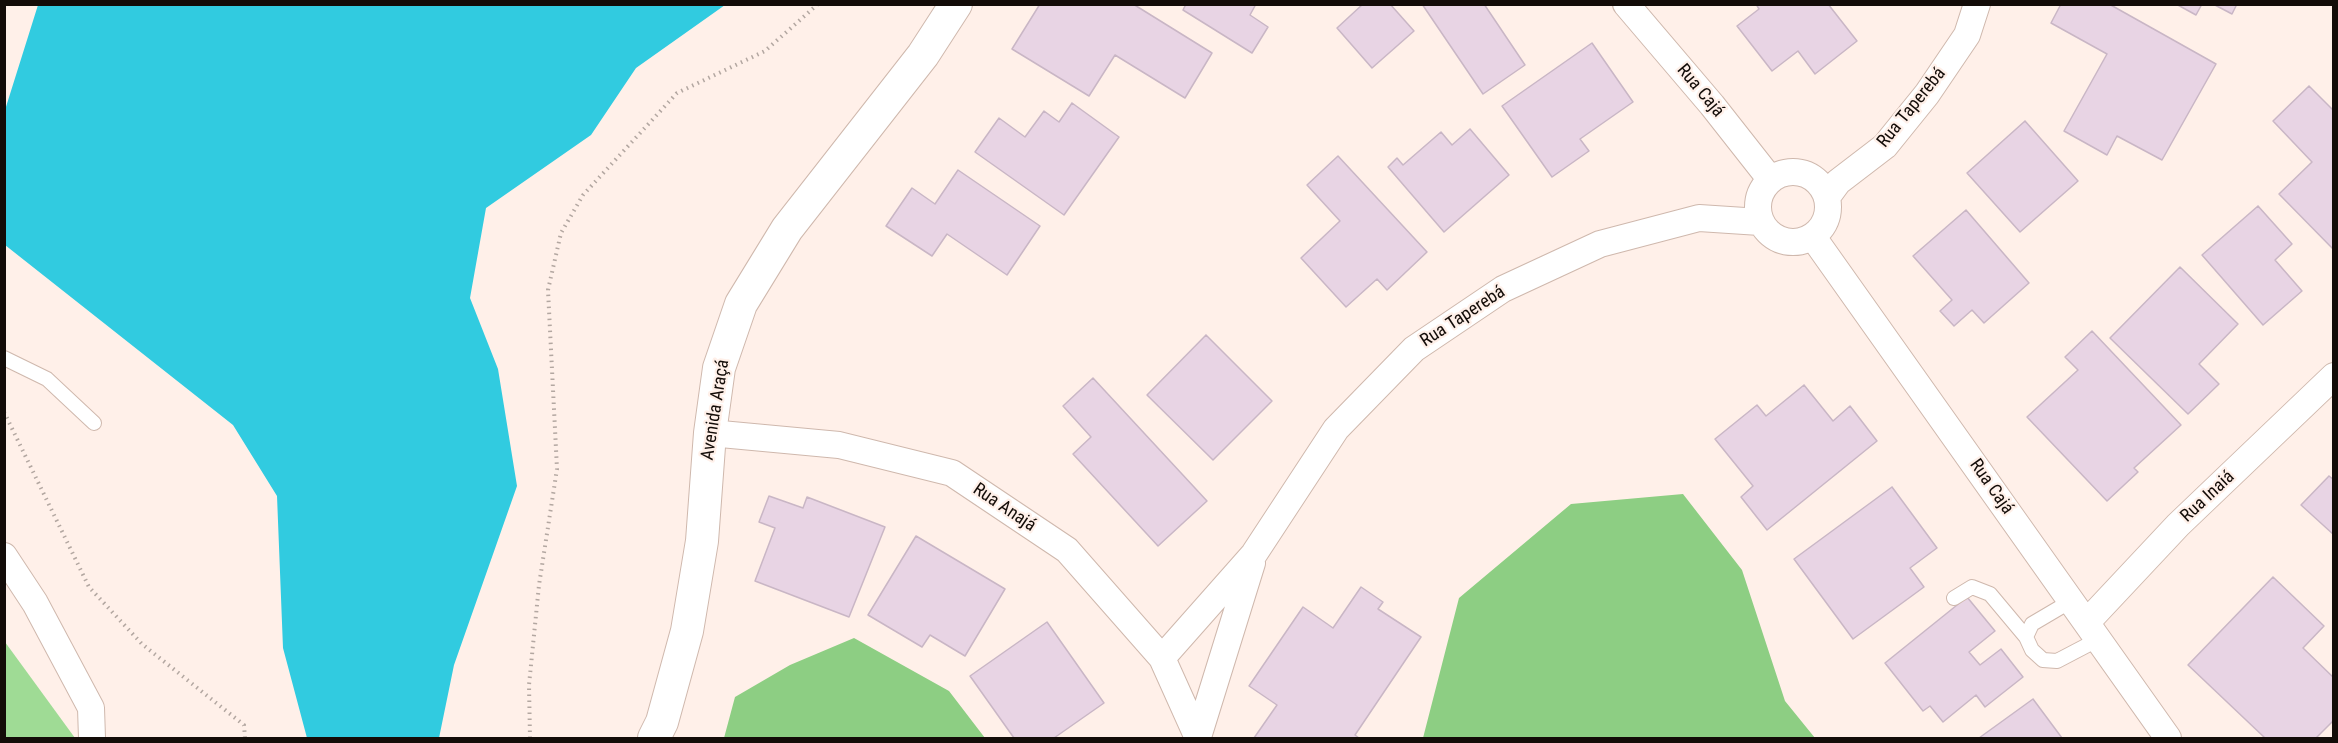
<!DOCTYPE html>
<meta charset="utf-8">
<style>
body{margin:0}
#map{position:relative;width:2338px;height:743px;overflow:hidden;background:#fff0e9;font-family:"Roboto Condensed",sans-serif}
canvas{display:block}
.frame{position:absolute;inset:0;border:6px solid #130c08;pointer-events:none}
</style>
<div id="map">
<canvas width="2338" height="743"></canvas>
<div class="frame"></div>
</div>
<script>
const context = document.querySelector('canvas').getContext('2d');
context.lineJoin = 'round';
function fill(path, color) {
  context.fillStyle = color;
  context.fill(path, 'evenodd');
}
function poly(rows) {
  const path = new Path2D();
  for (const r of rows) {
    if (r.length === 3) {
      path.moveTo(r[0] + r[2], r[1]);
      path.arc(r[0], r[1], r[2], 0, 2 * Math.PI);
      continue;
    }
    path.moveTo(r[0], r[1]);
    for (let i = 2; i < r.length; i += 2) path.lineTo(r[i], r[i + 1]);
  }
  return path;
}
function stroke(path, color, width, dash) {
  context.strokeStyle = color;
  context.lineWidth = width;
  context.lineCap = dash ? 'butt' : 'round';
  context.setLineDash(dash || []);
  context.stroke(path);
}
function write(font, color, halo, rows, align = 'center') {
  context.font = font + ' "Roboto Condensed",sans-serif';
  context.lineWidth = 4.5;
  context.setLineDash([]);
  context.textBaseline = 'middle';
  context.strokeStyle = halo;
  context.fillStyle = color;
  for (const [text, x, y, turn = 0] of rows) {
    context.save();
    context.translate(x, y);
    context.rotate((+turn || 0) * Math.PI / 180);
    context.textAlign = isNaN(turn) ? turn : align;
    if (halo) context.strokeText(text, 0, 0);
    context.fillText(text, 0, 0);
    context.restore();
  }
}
fill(poly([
 [5,642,75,738,5,738]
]), '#9fdb95');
fill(poly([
 [1683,494,1742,570,1785,701,1815,738,1423,738,1459,598,1571,504],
 [854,638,949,691,985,738,724,738,735,697,790,665]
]), '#8dce83');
fill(poly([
 [38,5,725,5,636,68,591,135,486,208,470,298,498,369,517,486,454,665,439,738,307,738,283,648,277,496,233,425,5,245,5,110]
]), '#31cbe0');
const building = poly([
 [1040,4,1133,4,1212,53,1185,98,1115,55,1089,96,1012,49,1040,4],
 [1186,4,1256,4,1250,15,1268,27,1252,53,1183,10,1186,4],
 [1363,4,1390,4,1414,31,1372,68,1337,28,1363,4],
 [1422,4,1484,4,1525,65,1483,94,1422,4],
 [1756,4,1828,4,1857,41,1815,74,1798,51,1772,71,1737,26,1759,9,1756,4],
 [2061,4,2109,4,2216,64,2162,160,2117,136,2107,155,2064,131,2107,54,2051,23,2061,4],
 [2176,4,2202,4,2196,15,2176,4],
 [2213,4,2237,4,2232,14,2213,4],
 [1592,43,1633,102,1580,139,1589,151,1552,177,1502,106,1592,43],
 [2309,86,2334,111,2334,250,2279,194,2312,162,2273,121,2309,86],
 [1072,103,1119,137,1064,215,975,152,999,118,1025,137,1044,111,1059,122,1072,103],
 [2025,121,2078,181,2020,232,1967,173,2025,121],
 [1470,129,1509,175,1444,232,1388,167,1397,158,1403,165,1441,132,1452,145,1470,129],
 [1338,156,1427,252,1387,290,1377,279,1346,307,1301,258,1340,221,1307,185,1338,156],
 [958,170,1040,226,1007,275,947,234,932,256,886,226,912,188,935,204,958,170],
 [2258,206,2292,244,2275,260,2302,291,2263,325,2202,255,2258,206],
 [1966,210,2029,283,1984,323,1972,310,1954,326,1940,311,1952,300,1913,256,1966,210],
 [2180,267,2238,324,2199,364,2219,384,2188,414,2110,338,2180,267],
 [2092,331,2181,425,2134,468,2138,472,2107,501,2027,417,2078,370,2065,357,2092,331],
 [1206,335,1272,401,1213,460,1147,395,1206,335],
 [1093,378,1207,501,1158,546,1073,454,1091,437,1063,406,1093,378],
 [1804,385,1833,421,1850,406,1877,441,1767,530,1741,497,1753,486,1715,439,1757,405,1766,416,1804,385],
 [2329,476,2334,480,2334,535,2301,505,2329,476],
 [1892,487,1937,548,1910,568,1924,587,1853,639,1794,559,1892,487],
 [769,496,803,508,807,497,885,527,849,617,755,581,775,528,759,522,769,496],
 [916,536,1005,589,965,656,930,635,922,647,868,615,916,536],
 [2273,577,2324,626,2303,648,2334,678,2334,720,2316,738,2265,738,2188,665,2273,577],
 [1361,587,1383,602,1378,609,1421,637,1355,735,1359,738,1254,738,1277,705,1249,686,1303,607,1333,628,1361,587],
 [1967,597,1995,631,1969,652,1980,665,2001,649,2023,677,1985,707,1976,695,1943,722,1930,706,1923,711,1885,663,1967,597],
 [1047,622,1104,703,1054,738,1014,738,970,676,1047,622],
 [2033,699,2062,738,1979,738,2033,699]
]);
fill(building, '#e8d4e4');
stroke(building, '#c9b6c5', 1.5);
const service = poly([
 [4,358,47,379,94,423],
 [1954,598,1972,587,1990,594,2026,637,2032,650,2043,660,2057,661,2099,639],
 [2026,637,2032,624,2071,601]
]);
const minor = poly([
 [1626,4,1712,105,1771,180],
 [1793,207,35],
 [1827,197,1838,182,1885,146,1927,94,1967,35,1977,4],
 [1813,237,2168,738],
 [710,433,839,445,952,473,1067,550,1162,658,1198,738],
 [4,556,35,603,91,708,92,738],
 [2087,622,2178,525,2334,376],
 [1162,658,1254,554,1336,429,1414,349,1503,289,1600,244,1699,218,1760,222],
 [1198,737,1252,563]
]);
const tertiary = poly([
 [654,738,662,722,687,631,702,541,710,433,719,368,741,304,787,229,923,55,956,4]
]);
stroke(service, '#cfb8ad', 16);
stroke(minor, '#cfb8ad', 28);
stroke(tertiary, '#cfb8ad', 34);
stroke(poly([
 [4,412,89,587,142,644,244,725,245,738],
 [530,738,529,685,539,585,557,469,548,290,561,233,583,195,677,93,765,51,818,4]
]), '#b3a7a1', 4, [1.5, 4.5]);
stroke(service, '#fff', 14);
stroke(minor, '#fff', 26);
stroke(tertiary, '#fff', 32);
write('18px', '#130c08', '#fff0e9', [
 ["Rua Cajá",1700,91,50],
 ["Rua Taperebá",1912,108,-51],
 ["Rua Taperebá",1463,317,-33],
 ["Avenida Araçá",716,410,-81],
 ["Rua Cajá",1991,487,55],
 ["Rua Inaiá",2208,497,-43],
 ["Rua Anajá",1004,508,34]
]);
</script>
